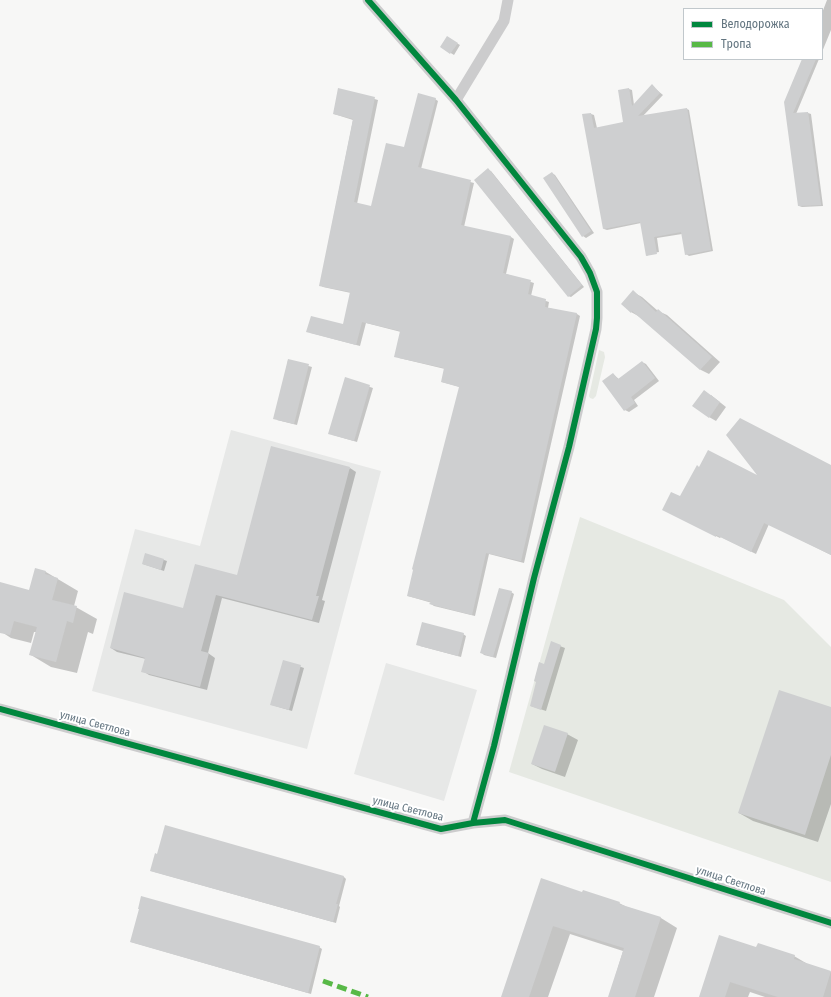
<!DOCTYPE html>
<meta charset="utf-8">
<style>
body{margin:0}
#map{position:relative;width:831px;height:997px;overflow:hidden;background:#f7f7f6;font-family:"Fira Sans Condensed",sans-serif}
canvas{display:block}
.legend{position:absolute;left:683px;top:8px;width:140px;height:52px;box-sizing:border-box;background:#fff;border:1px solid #c1c8cc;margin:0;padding:5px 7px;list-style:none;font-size:12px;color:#637580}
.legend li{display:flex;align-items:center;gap:8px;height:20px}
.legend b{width:20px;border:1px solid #c1c8cc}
</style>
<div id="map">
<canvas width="831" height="997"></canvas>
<ul class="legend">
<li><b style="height:5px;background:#00873e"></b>Велодорожка</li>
<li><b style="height:5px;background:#58b947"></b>Тропа</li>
</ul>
</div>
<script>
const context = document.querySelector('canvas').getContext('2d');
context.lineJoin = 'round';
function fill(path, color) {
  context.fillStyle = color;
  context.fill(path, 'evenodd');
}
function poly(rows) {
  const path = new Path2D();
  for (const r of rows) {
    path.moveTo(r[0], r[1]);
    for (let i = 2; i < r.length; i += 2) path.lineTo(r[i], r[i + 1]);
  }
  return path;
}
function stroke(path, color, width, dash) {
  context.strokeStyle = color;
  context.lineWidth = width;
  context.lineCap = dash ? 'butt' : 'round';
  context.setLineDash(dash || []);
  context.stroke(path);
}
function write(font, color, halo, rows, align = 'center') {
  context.font = font + ' "Fira Sans Condensed",sans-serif';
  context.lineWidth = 4;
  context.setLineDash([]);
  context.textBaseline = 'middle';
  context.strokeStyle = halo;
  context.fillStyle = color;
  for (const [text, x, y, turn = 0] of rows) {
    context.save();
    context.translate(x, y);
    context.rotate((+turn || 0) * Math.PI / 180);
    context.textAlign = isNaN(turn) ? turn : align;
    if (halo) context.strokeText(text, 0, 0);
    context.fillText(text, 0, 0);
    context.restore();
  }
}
fill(poly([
 [231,430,381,471,307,749,92,691,135,529,200,546],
 [386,663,477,690,444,801,354,774]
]), '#e7e8e7');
fill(poly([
 [599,350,604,352,605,357,596,396,593,399,590,398,589,396],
 [580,517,784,600,831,647,831,882,509,772]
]), '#e6e9e3');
fill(poly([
 [827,0,831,0,831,30,822,52,822,13],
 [450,39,460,45,454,55,441,47],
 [803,59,819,59,796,114,808,113,811,114,823,206,802,207,799,206,785,103],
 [652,86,663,95,642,117,687,109,689,110,713,251,689,256,686,254,682,234,657,238,659,252,648,254,648,256,647,255,641,223,607,230,604,229,583,115,591,114,594,115,597,128,624,123,629,89,632,90,634,105],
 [339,89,378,100,357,204,372,207,435,99,438,101,421,169,474,183,464,227,511,237,514,239,506,274,534,283,531,296,549,302,548,308,577,314,580,316,524,563,489,554,475,616,434,606,431,604,432,603,408,596,460,387,442,382,445,369,399,358,396,356,401,332,366,323,360,346,311,333,344,325,351,293,323,287,320,285,353,120,334,114],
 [488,170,491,171,584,287,571,297,568,296],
 [552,173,555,175,594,233,586,238,583,236],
 [633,292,642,297,658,311,667,315,720,362,709,374,701,370,640,317,631,312],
 [288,360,312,367,297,425,277,420],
 [642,362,646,364,659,381,634,400,638,406,629,412,625,410,613,374,620,380],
 [346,379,373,388,357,442,333,435],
 [711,395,726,407,716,421,709,417],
 [831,466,831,555,769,524,756,554,721,537,720,538,668,512,681,498,700,468,761,478],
 [350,468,356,472,322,600,325,601,319,623,222,598,208,653,215,658,207,690,149,675,143,671,146,659,117,652,111,648,184,609,237,576],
 [146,554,167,561,164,571,143,564],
 [36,569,46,572,78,591,74,606,97,619,93,634,88,632,77,673,51,667,31,655,36,632,34,632,31,643,11,638,0,631,0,583,30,591],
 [511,592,514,594,496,658,484,655,482,653],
 [463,634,466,636,461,657,420,646],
 [552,643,565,648,546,711,531,706],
 [284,661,304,668,292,711,272,705],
 [831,708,831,804,818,842,753,821,739,813],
 [567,734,578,740,565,777,542,769,532,764],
 [151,871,344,877,346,879,339,906,340,907,336,923],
 [542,880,583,894,619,903,627,907,661,918,677,928,654,997,609,997,623,951,570,934,548,997,502,997],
 [131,942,319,947,322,949,311,994],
 [757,949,794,956,811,966,831,972,831,997,765,997,750,992,748,997,700,997]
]), '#0003');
fill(poly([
 [447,36,458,43,450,54,440,47],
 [802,59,816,59,793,113,808,112,821,205,798,206,784,102],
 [652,84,660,93,638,116,687,108,711,250,685,255,681,232,654,237,657,254,646,256,640,222,603,229,582,114,591,113,594,128,623,122,618,90,629,88,632,106],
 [338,88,375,97,354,202,371,206,386,143,404,147,418,93,436,98,418,167,471,180,461,225,511,236,503,273,531,280,528,294,546,299,545,307,577,313,521,561,486,553,472,615,429,604,431,602,407,596,413,570,412,569,459,387,441,382,444,368,394,357,400,331,362,322,356,345,306,332,311,316,343,324,350,292,319,286,353,119,333,114],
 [488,168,582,285,568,297,474,180],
 [552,172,591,231,582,237,543,178],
 [633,290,656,312,658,309,712,357,700,370,632,311,631,313,621,304],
 [288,359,309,364,294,424,273,419],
 [642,361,655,378,631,397,635,403,624,411,602,381,613,373,618,379],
 [345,377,370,385,354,441,328,434],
 [704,390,720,402,709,418,692,406],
 [740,418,831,465,831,555,764,523,751,552,716,535,716,537,662,510,671,492,680,496,697,465,699,467,708,450,757,475,726,435],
 [271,446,350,467,316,596,319,596,312,620,216,595,201,651,209,653,200,687,141,672,145,658,110,648,124,592,183,608,195,564,237,575],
 [145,553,164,559,161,570,142,564],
 [35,568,46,571,45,574,58,578,52,600,77,606,73,623,67,621,56,662,29,655,37,627,14,621,10,635,0,633,0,582,29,590],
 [499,588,512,591,493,657,480,653],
 [422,622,464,633,458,656,416,645],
 [551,641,561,645,541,710,530,706,536,682,534,681,539,662,544,664],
 [283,660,301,665,289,710,270,705],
 [779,690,831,707,831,755,805,835,738,813],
 [544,725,568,733,555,772,531,764],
 [165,825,344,876,336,904,338,904,333,922,150,871,155,853,157,854],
 [541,878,582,892,583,890,620,902,619,904,661,917,635,997,608,997,624,948,553,926,529,997,501,997],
 [141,896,320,946,308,993,130,942,139,909,138,909],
 [719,935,756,947,758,943,795,955,794,959,831,971,823,997,778,997,730,982,725,997,699,997]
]), '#cecfd0');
stroke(poly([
 [368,0,456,100,581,257,590,273,597,292,597,318,596,329,569,447,534,578,494,746,473,823],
 [456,100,504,21,508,0],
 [0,709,441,829,473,823,505,820,831,923]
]), '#cccccd', 11);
stroke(poly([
 [323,981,368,997]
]), '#58b947', 5, [10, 5]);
stroke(poly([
 [368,0,456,100,581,257,590,273,597,292,597,318,596,329,569,447,534,578,494,746,473,823],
 [0,709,441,829,473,823,505,820,831,923]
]), '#00873e', 6);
write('11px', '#637580', '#fff', [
 ["улица Светлова",95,724,15],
 ["улица Светлова",408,809,14],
 ["улица Светлова",731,881,18]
]);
</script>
